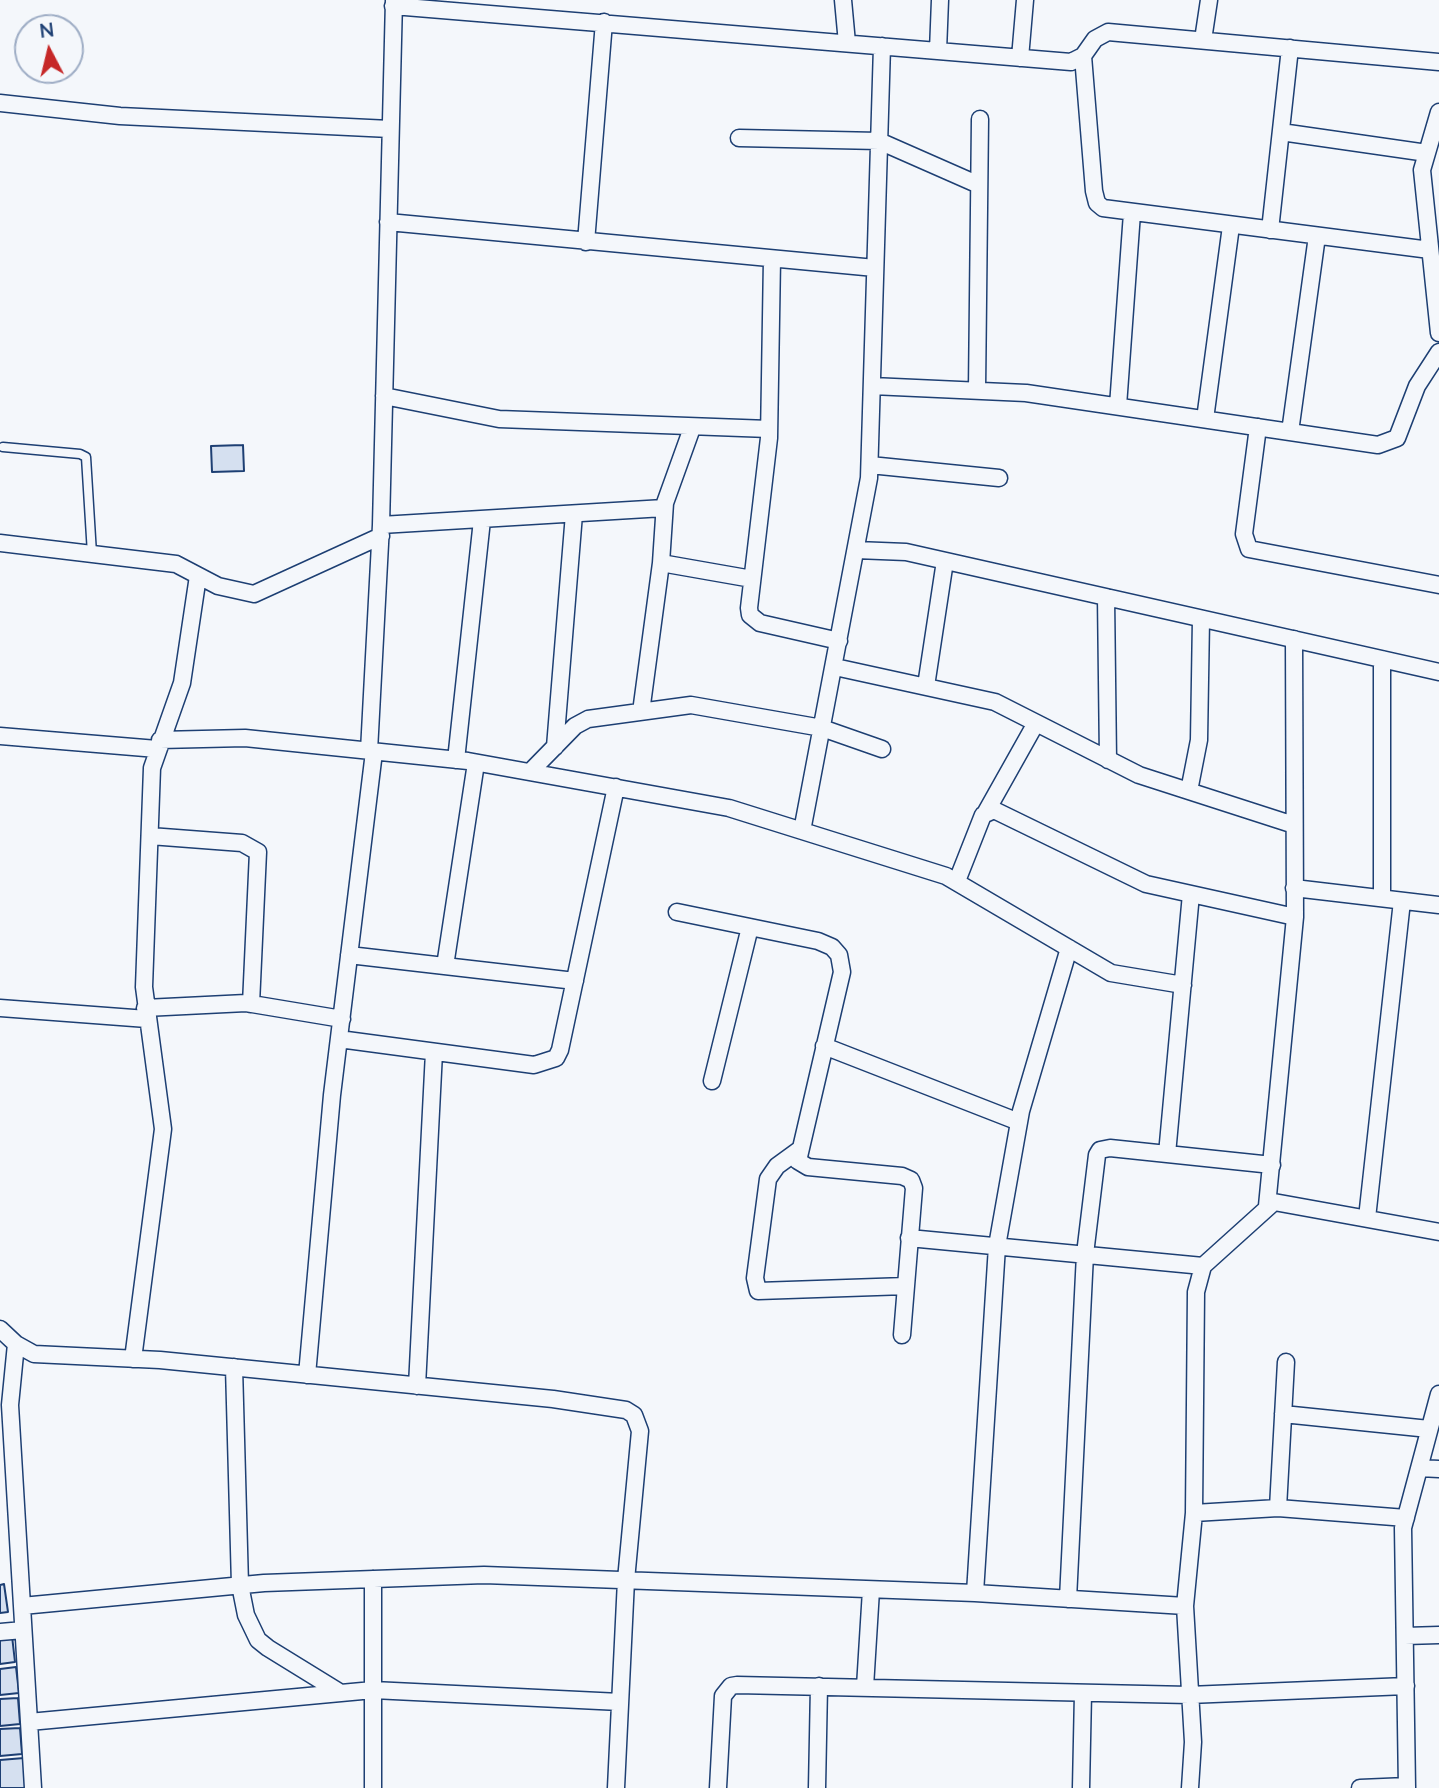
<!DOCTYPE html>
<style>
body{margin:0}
#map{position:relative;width:1439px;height:1788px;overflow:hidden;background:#f4f7fb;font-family:Lato,sans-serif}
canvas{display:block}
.north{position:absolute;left:14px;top:14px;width:70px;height:70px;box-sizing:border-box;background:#f4f7fb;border:2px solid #9eadc5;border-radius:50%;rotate:353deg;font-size:19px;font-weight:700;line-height:28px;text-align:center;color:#1d3f73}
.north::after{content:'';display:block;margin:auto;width:24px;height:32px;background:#c62828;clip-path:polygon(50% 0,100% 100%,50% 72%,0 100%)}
</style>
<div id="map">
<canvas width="1439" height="1788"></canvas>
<div class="north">N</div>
</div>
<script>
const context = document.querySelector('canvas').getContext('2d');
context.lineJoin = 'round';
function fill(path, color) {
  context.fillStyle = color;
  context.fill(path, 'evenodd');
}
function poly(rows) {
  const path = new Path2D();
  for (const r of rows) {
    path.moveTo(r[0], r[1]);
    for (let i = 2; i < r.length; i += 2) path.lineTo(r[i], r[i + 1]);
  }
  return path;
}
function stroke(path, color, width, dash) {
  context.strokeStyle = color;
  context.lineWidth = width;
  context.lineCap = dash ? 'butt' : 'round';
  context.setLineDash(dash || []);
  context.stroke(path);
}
const building = poly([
 [243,445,244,471,212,472,211,446,243,445],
 [4,1584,8,1612,0,1613,0,1585,4,1584],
 [12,1636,15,1662,0,1664,0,1637,12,1636],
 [16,1667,19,1693,0,1695,0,1669,16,1667],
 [18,1698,20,1724,0,1726,0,1699,18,1698],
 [20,1728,22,1754,0,1756,0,1729,20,1728],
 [24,1758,27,1788,0,1788,0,1760,24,1758]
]);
fill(building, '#d5e0f0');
stroke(building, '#1d3f73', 2);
const lane = poly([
 [3,447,80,454,86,457,92,554]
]);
const street = poly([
 [843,0,847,43],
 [393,6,1071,62,1083,56,1095,39,1108,32,1439,62],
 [1203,40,1209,0],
 [938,51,940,0],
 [1083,56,1094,191,1097,203,1103,208,1430,250],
 [1020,58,1025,0],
 [0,103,120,116,390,129],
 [1439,112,1422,170,1439,333],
 [1281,132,1427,153],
 [739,138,879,141,979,185],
 [388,222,875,268],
 [1270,230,1290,48],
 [586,242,604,22],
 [772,259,769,438,749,608,750,615,760,623,839,641],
 [872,386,1026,393,1378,445,1397,438,1417,386,1439,352],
 [977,390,980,119],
 [384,396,499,419,769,429],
 [1118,406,1132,213],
 [1205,419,1231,226],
 [1258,427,1244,534,1249,549,1439,585],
 [1290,432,1317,236],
 [870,465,999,478],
 [381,525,664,508],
 [0,543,176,564,218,586,254,594,381,536],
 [856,550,906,552,1439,672],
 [661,563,752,579],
 [1106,597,1108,760],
 [835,667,995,702,1139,775,1294,825],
 [926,686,945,561],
 [641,712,661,563,665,503,692,428],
 [0,736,157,749],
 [160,740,245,738,468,761,729,808,946,876,1111,973,1183,985],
 [555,747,574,514],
 [369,751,381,525,394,0],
 [456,760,482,520],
 [530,772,575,726,588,719,691,705,822,728,882,749],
 [1189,791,1199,740,1201,619],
 [986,812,1036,723],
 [802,831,869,478,882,46],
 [150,836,242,843,258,852,251,1004],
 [957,881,983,815,994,810,1146,884,1295,917],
 [1294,888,1439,905],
 [1382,898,1382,659],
 [677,912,818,941,832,947,839,955,842,972,798,1161,808,1167,902,1176,911,1180,914,1188,902,1335],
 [349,955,575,981],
 [445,966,476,763],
 [0,1008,147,1019],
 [145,1008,246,1003,342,1019],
 [339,1039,534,1065,556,1058,560,1050,616,787],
 [824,1046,1019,1122],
 [712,1081,750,927],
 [799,1150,777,1166,768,1179,755,1278,758,1291,906,1286],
 [1167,1154,1191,894],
 [1267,1206,1295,917,1294,639],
 [1367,1218,1402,901],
 [909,1238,1203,1266],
 [0,1329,16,1344,10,1405,22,1606,264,1583,484,1575,975,1593,1185,1606],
 [16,1344,34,1354,160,1360,553,1399,626,1410,634,1415,640,1431,626,1580,616,1788],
 [133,1359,163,1129,144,987,152,768,182,683,198,576],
 [234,1367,240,1585,246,1615,258,1640,268,1648,341,1693],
 [307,1375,332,1095,374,752],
 [417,1386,434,1052],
 [1283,1414,1429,1429],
 [1419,1468,1439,1469],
 [1278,1508,1286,1362],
 [1194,1513,1278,1508,1406,1518],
 [373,1579,373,1788],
 [975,1593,997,1246,1021,1111,1069,948],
 [1068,1599,1085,1254,1097,1155,1100,1150,1110,1148,1272,1165],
 [22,1606,33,1788],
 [0,1632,23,1630],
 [1405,1636,1439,1635],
 [865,1687,871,1590],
 [29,1722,373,1690,620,1702],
 [718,1788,723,1696,731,1686,737,1685,1189,1695,1406,1686],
 [817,1788,819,1686],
 [1081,1788,1083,1693],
 [1190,1788,1193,1742,1185,1606,1194,1513,1196,1292,1203,1266,1274,1202,1439,1232],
 [1360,1788,1407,1786],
 [1407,1788,1403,1528,1439,1394]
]);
stroke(lane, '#1d3f73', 11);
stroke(street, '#1d3f73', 19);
stroke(lane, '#f4f7fb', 8);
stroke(street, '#f4f7fb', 16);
</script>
